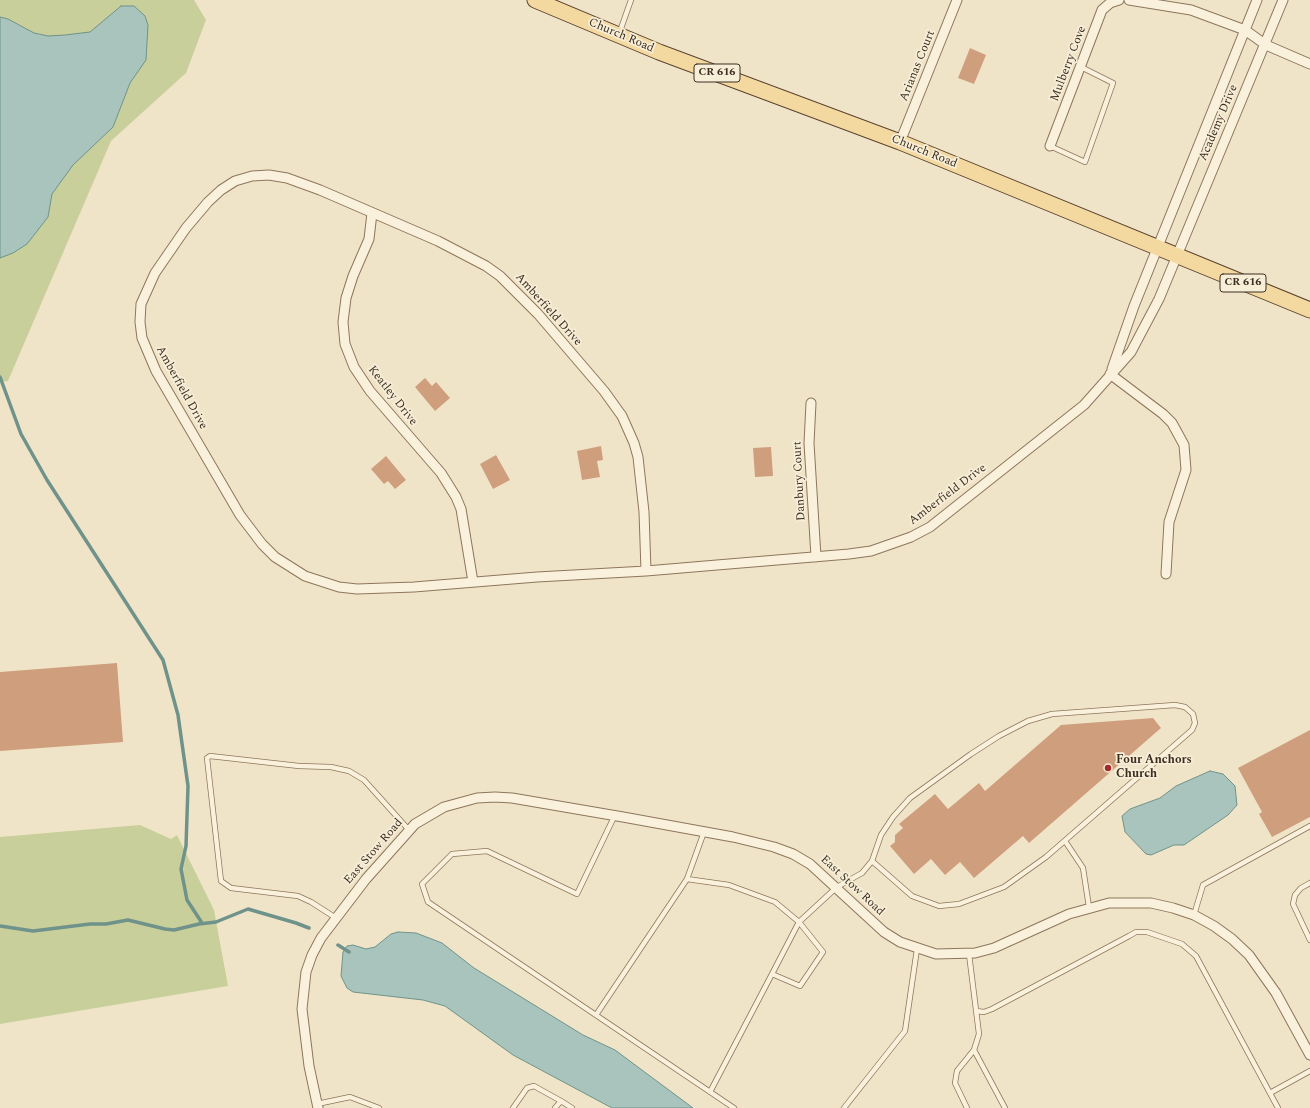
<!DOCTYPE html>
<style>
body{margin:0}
canvas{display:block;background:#f0e4c8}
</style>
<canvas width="1310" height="1108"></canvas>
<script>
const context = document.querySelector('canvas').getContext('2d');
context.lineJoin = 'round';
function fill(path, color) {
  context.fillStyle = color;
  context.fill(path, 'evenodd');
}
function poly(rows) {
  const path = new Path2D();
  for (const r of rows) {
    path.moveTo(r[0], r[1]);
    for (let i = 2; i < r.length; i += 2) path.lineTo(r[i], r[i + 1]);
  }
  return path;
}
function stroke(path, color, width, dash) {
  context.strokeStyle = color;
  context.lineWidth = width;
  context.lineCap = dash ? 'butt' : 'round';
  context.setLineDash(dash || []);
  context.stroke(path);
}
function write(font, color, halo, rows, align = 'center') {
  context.font = font + ' Spectral,serif';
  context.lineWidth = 3.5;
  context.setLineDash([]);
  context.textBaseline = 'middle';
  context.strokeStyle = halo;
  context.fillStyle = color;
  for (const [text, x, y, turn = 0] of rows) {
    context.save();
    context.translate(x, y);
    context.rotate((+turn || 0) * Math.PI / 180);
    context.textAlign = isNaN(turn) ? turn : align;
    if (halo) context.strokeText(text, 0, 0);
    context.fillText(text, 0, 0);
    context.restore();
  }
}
fill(poly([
 [0,0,194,0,206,20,186,73,111,141,8,381,0,382],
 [140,825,171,839,177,835,214,910,228,986,0,1024,0,837]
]), '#c9cf9b');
const water = poly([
 [121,6,134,6,145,16,148,25,146,60,130,83,113,127,73,165,52,194,48,217,27,244,13,253,0,258,0,17,8,19,34,33,48,36,65,35,90,32,121,6],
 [1210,771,1223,774,1235,786,1237,805,1228,815,1184,845,1174,845,1151,855,1146,854,1125,832,1122,816,1130,809,1160,798,1176,786,1210,771],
 [398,932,416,933,442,943,474,968,583,1035,615,1050,693,1108,612,1108,513,1055,445,1006,423,1000,353,992,347,988,341,976,343,952,347,946,353,945,366,949,375,947,391,934,398,932]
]);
fill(water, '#a9c4bc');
stroke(water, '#6f938a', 1);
stroke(poly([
 [0,377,21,434,47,480,163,660,178,715,188,786,186,846,181,869,187,900,202,923],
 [0,926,33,931,90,924,106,924,128,920,165,929,174,930,199,924,216,922,248,909,296,923,309,928],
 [338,945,349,952]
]), '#6f938a', 3.5);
fill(poly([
 [970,48,986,55,974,84,958,78],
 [425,378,432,386,436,382,450,398,435,411,415,387],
 [601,446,603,460,597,461,600,477,582,480,577,451],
 [771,447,773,476,755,477,753,448],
 [496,455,510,480,493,489,480,464],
 [386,456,406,480,395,489,388,481,384,484,371,469],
 [117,663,123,742,0,751,0,672],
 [1153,718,1161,728,1029,843,1023,836,974,878,960,862,945,875,931,859,914,874,890,846,895,842,895,835,903,828,899,824,935,794,948,809,979,783,985,791,1061,725],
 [1310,730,1310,817,1272,837,1259,814,1262,812,1238,768]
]), '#cf9f7d');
const service = poly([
 [619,34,631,0],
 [1050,146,1085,162,1113,83,1081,67],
 [615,815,577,894,487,851,452,854,422,884,428,902,734,1108],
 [704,832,687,879,729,885,775,902,799,922,837,887,862,873,872,861,881,835,893,817,910,798,971,754,999,736,1028,721,1052,714,1175,705,1185,707,1193,714,1195,723,1192,730,1046,857,1004,887,959,904,939,906,912,896,872,861],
 [1065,841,1083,868,1089,907],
 [1310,883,1301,888,1295,895,1293,904,1310,940],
 [1194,915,1203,885,1310,826],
 [336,918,311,902,298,896,231,888,221,881,207,758,210,756,299,766,331,767,349,771,364,780,409,830],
 [976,1011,984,1012,992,1009,1129,936,1136,932,1147,932,1182,944,1196,956,1278,1108],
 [596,1015,687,879],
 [974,1050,1005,1108],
 [710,1092,772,974,799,922,823,952,800,986,772,974],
 [1270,1093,1310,1071],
 [317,1104,350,1097,379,1108],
 [513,1108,527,1088,534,1086,561,1101],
 [555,1108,561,1101,572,1108],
 [844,1108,905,1031,917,949],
 [967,1108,955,1083,957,1071,974,1050,979,1034,969,954]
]);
const minor = poly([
 [1129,0,1191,10,1245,30,1266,45,1310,64],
 [900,142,957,0],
 [1050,146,1102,10,1110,3,1119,0],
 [372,213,369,239,353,276,346,298,343,322,345,344,354,367,370,391,441,473,456,497,461,509,473,582],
 [1112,369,1134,306,1257,0],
 [1110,374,1163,414,1172,423,1184,445,1186,470,1169,522,1166,574],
 [811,403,809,443,816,557],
 [646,571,644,512,638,457,634,443,622,416,604,391,538,314,500,276,486,266,438,241,320,190,287,178,269,175,252,176,235,181,221,190,208,202,186,228,155,273,141,304,140,322,142,338,156,371,240,515,262,544,275,557,305,576,339,587,357,589,414,587,537,577,646,571,717,565,849,554,871,551,911,537,930,527,1084,405,1131,352,1159,299,1283,0],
 [318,1108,309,1066,302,1009,306,972,312,955,321,938,366,879,415,824,444,807,477,798,495,797,512,798,623,817,733,837,774,847,793,854,810,864,884,932,900,942,936,954,975,953,994,948,1069,914,1109,903,1151,903,1173,908,1194,915,1214,926,1232,939,1249,955,1276,993,1310,1055]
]);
const primary = poly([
 [535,0,659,52,900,142,1310,310]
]);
stroke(service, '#8d765c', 6);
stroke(minor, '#8d765c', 11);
stroke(primary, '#5b4430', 17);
stroke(service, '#faf1dc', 4.5);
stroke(minor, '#faf1dc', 9);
stroke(primary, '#f3d9a0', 15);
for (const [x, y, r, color] of [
 [1108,768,4,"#9e2a2b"]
]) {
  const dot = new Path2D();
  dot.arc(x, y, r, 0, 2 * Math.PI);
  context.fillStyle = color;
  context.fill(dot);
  stroke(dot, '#f7eed8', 1.5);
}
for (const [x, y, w] of [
 [717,73,46],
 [1243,283,46]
]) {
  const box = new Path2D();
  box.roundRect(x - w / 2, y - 9, w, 18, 3);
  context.fillStyle = '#f7eed8';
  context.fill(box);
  stroke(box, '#3d2e20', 1);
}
write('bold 11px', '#3d2e20', null, [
 ["CR 616",717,73],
 ["CR 616",1243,283]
]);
write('12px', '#3d2e20', '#f7eed8', [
 ["Church Road",621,36,23],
 ["Mulberry Cove",1069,64,-69],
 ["Arianas Court",918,66,-68],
 ["Academy Drive",1219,123,-67],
 ["Church Road",924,152,22],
 ["Amberfield Drive",548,310,48],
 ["Amberfield Drive",181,388,61],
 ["Keatley Drive",392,396,52],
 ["Danbury Court",800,481,-93],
 ["Amberfield Drive",948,495,-37],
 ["East Stow Road",374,852,-49],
 ["East Stow Road",852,886,43]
]);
write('bold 12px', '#3d2e20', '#f7eed8', [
 ["Four Anchors",1116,761],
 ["Church",1116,775]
], 'left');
</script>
